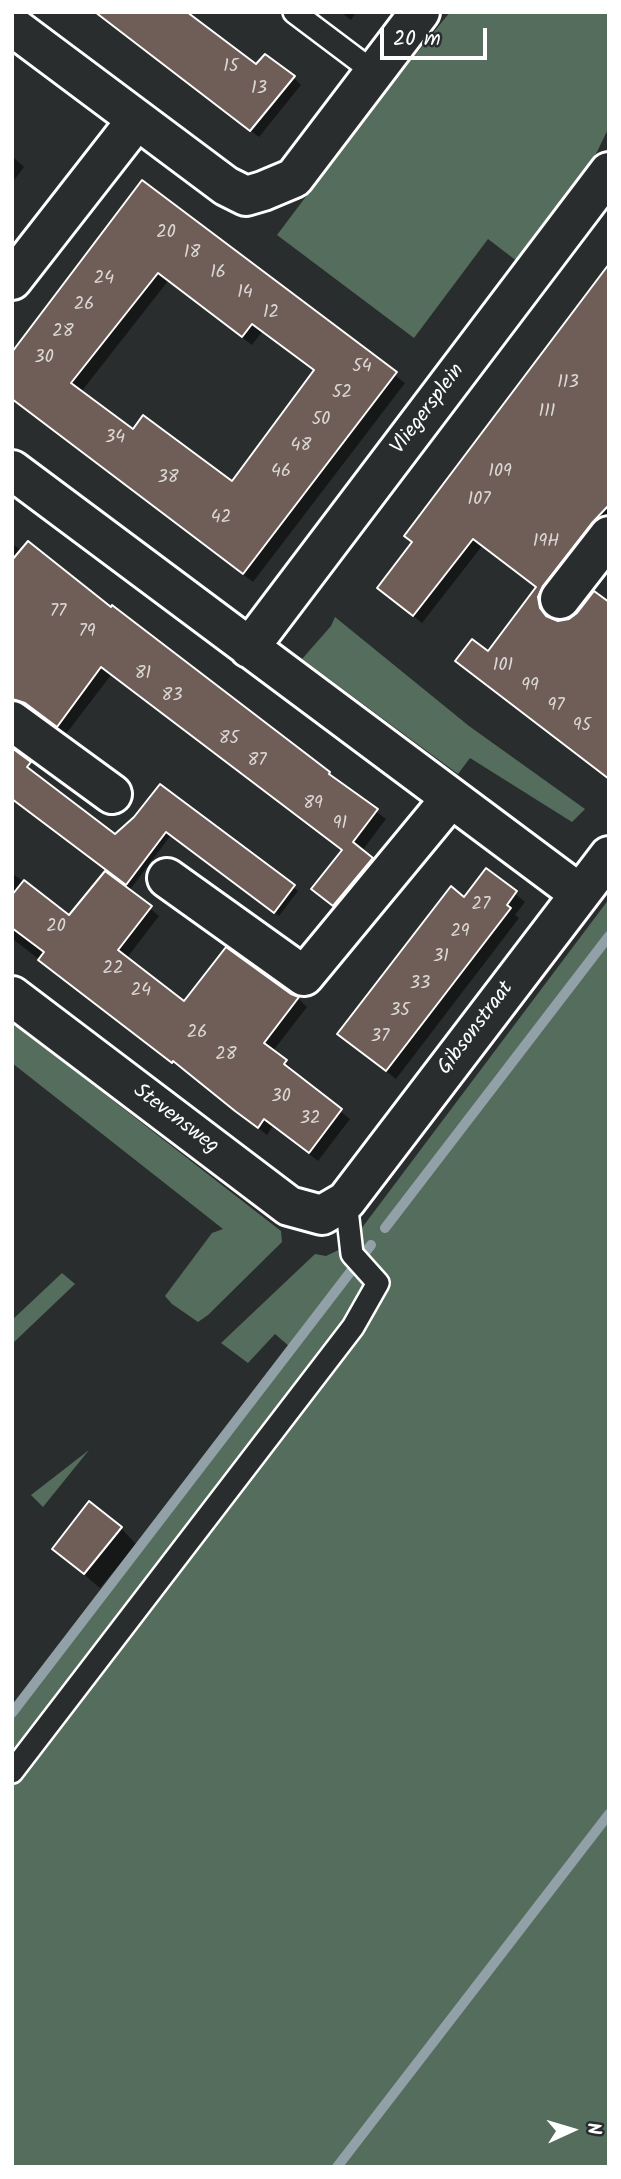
<!DOCTYPE html>
<style>
body{margin:0}
#map{position:relative;width:621px;height:2179px;overflow:hidden;background:#2a2d2e;font-family:Kalam,sans-serif}
canvas{display:block}
.frame{position:absolute;inset:0;border:14px solid #fff;pointer-events:none}
.north{position:absolute;left:537px;top:2095px;width:70px;height:70px;-webkit-text-stroke:5px #2a2d2e;paint-order:stroke;rotate:86deg;font-size:19px;font-weight:700;line-height:28px;text-align:center;color:#fff}
.north::after{content:'';display:block;margin:auto;width:24px;height:32px;background:#fff;clip-path:polygon(50% 0,100% 100%,50% 72%,0 100%)}
.scale{position:absolute;left:380px;top:28px;width:107px;height:32px;box-sizing:border-box;border:4px solid #fff;border-top:0;padding-left:9px;font-size:21px;line-height:24px;white-space:nowrap;color:#fff;-webkit-text-stroke:5px #2a2d2e;paint-order:stroke}
</style>
<div id="map">
<canvas width="621" height="2179"></canvas>
<div class="frame"></div>
<div class="north">N</div>
<div class="scale">20 m</div>
</div>
<script>
const context = document.querySelector('canvas').getContext('2d');
context.lineJoin = 'round';
function fill(path, color) {
  context.fillStyle = color;
  context.fill(path, 'evenodd');
}
function poly(rows) {
  const path = new Path2D();
  for (const r of rows) {
    path.moveTo(r[0], r[1]);
    for (let i = 2; i < r.length; i += 2) path.lineTo(r[i], r[i + 1]);
  }
  return path;
}
function stroke(path, color, width, dash) {
  context.strokeStyle = color;
  context.lineWidth = width;
  context.lineCap = dash ? 'butt' : 'round';
  context.setLineDash(dash || []);
  context.stroke(path);
}
function write(font, color, halo, rows, align = 'center') {
  context.font = font + ' Kalam,sans-serif';
  context.lineWidth = 6;
  context.setLineDash([]);
  context.textBaseline = 'middle';
  context.strokeStyle = halo;
  context.fillStyle = color;
  for (const [text, x, y, turn = 0] of rows) {
    context.save();
    context.translate(x, y);
    context.rotate((+turn || 0) * Math.PI / 180);
    context.textAlign = isNaN(turn) ? turn : align;
    if (halo) context.strokeText(text, 0, 0);
    context.fillText(text, 0, 0);
    context.restore();
  }
}
fill(poly([
 [450,12,609,12,609,127,580,187,522,265,488,239,414,338,277,235,371,110],
 [335,617,469,726,585,809,572,822,470,758,458,774,302,659,331,626],
 [609,899,609,2167,12,2167,12,1714,290,1347,275,1334,248,1363,221,1343,315,1254,326,1256,349,1245],
 [12,1022,281,1231,282,1242,208,1315,198,1322,172,1304,165,1296,212,1233,223,1229,12,1063],
 [62,1273,75,1284,12,1344,12,1320],
 [89,1450,43,1507,31,1495]
]), '#546d5c');
fill(poly([
 [96,12,293,77,301,85,259,137],
 [341,12,356,12,351,20],
 [12,156,24,167,12,183],
 [143,182,405,383,253,582,12,400,12,354],
 [168,281,252,345,262,332,315,371,232,484,133,431,81,392],
 [609,269,609,524,546,604,547,616,609,779,457,661,488,653,538,588,482,546,422,623,388,596],
 [12,544,111,609,386,819,362,851,381,868,343,914,322,898,343,852,111,675,66,734,12,694],
 [160,786,298,891,279,916,171,835,129,891,159,916,126,959,185,1003,290,995,298,998,307,1007,273,1051,294,1070,292,1073,350,1119,318,1161,273,1126,267,1135,183,1068,182,1070,14,940,12,941,12,873,70,917,107,871,119,839],
 [486,870,525,902,515,915,519,918,396,1079,339,1034,465,899],
 [121,1528,136,1544,100,1588,54,1549]
]), '#0007');
stroke(poly([
 [385,1228,609,936],
 [12,1713,371,1245],
 [337,2167,609,1814]
]), '#92a0a8', 10);
const building = poly([
 [95,12,187,12,256,64,265,54,295,76,250,131,95,12],
 [142,180,397,372,243,574,12,399,12,352,142,180],
 [158,273,242,337,252,324,314,370,232,481,143,415,133,429,71,383,158,273],
 [609,264,609,505,592,523,543,586,538,597,540,608,546,616,558,621,569,619,577,613,594,591,609,602,609,779,455,661,472,639,488,651,536,587,473,539,413,616,377,588,412,542,404,536,609,264],
 [28,541,111,607,112,605,330,772,329,774,378,809,353,842,373,858,333,906,311,889,342,850,101,667,57,727,25,703,12,699,12,560,28,541],
 [12,748,31,762,27,767,115,834,134,817,160,784,295,885,274,913,166,832,126,885,12,799,12,748],
 [486,868,517,891,507,905,511,908,386,1071,337,1034,451,886,464,897,486,868],
 [105,871,152,906,118,950,184,1001,226,947,291,994,299,997,264,1043,287,1060,284,1064,342,1109,309,1153,264,1119,258,1128,235,1111,173,1061,172,1063,38,960,44,952,12,928,12,895,24,880,69,915,105,871],
 [89,1501,122,1527,84,1574,52,1549,89,1501]
]);
fill(building, '#6f5e57');
stroke(building, '#fff', 2);
const lane = poly([
 [294,12,375,73],
 [12,1772,353,1327,378,1283,352,1254,346,1201]
]);
const street = poly([
 [12,26,226,186,246,196,263,191,294,178,420,12],
 [12,280,136,121],
 [12,470,580,894],
 [560,599,609,536],
 [249,648,609,172],
 [12,721,112,794],
 [167,878,304,976,451,798],
 [12,996,289,1206,322,1215,346,1201,609,856]
]);
stroke(lane, '#fff', 26);
stroke(street, '#fff', 44);
stroke(lane, '#2a2d2e', 21);
stroke(street, '#2a2d2e', 38);
write('18px', '#dbd7d5', null, [
 ["15",231,68],
 ["13",259,90],
 ["20",166,234],
 ["18",192,254],
 ["16",218,274],
 ["24",104,280],
 ["14",245,294],
 ["26",84,306],
 ["12",271,314],
 ["28",63,333],
 ["30",44,359],
 ["54",362,368],
 ["113",568,384],
 ["52",342,394],
 ["111",547,413],
 ["50",321,421],
 ["34",115,439],
 ["48",301,447],
 ["46",281,473],
 ["109",500,473],
 ["38",168,479],
 ["107",479,501],
 ["42",221,519],
 ["19H",546,543],
 ["77",58,613],
 ["79",87,633],
 ["101",503,667],
 ["81",143,675],
 ["99",530,687],
 ["83",172,697],
 ["97",556,707],
 ["95",582,727],
 ["85",229,740],
 ["87",257,762],
 ["89",313,805],
 ["91",340,825],
 ["27",481,906],
 ["20",56,928],
 ["29",460,933],
 ["31",441,958],
 ["22",113,970],
 ["33",420,985],
 ["24",141,992],
 ["35",400,1012],
 ["26",197,1034],
 ["37",380,1038],
 ["28",226,1056],
 ["30",281,1098],
 ["32",310,1120]
]);
write('21px', '#fff', '#2a2d2e', [
 ["Vliegersplein",429,410,-53],
 ["Gibsonstraat",477,1029,-53],
 ["Stevensweg",175,1120,37]
]);
</script>
